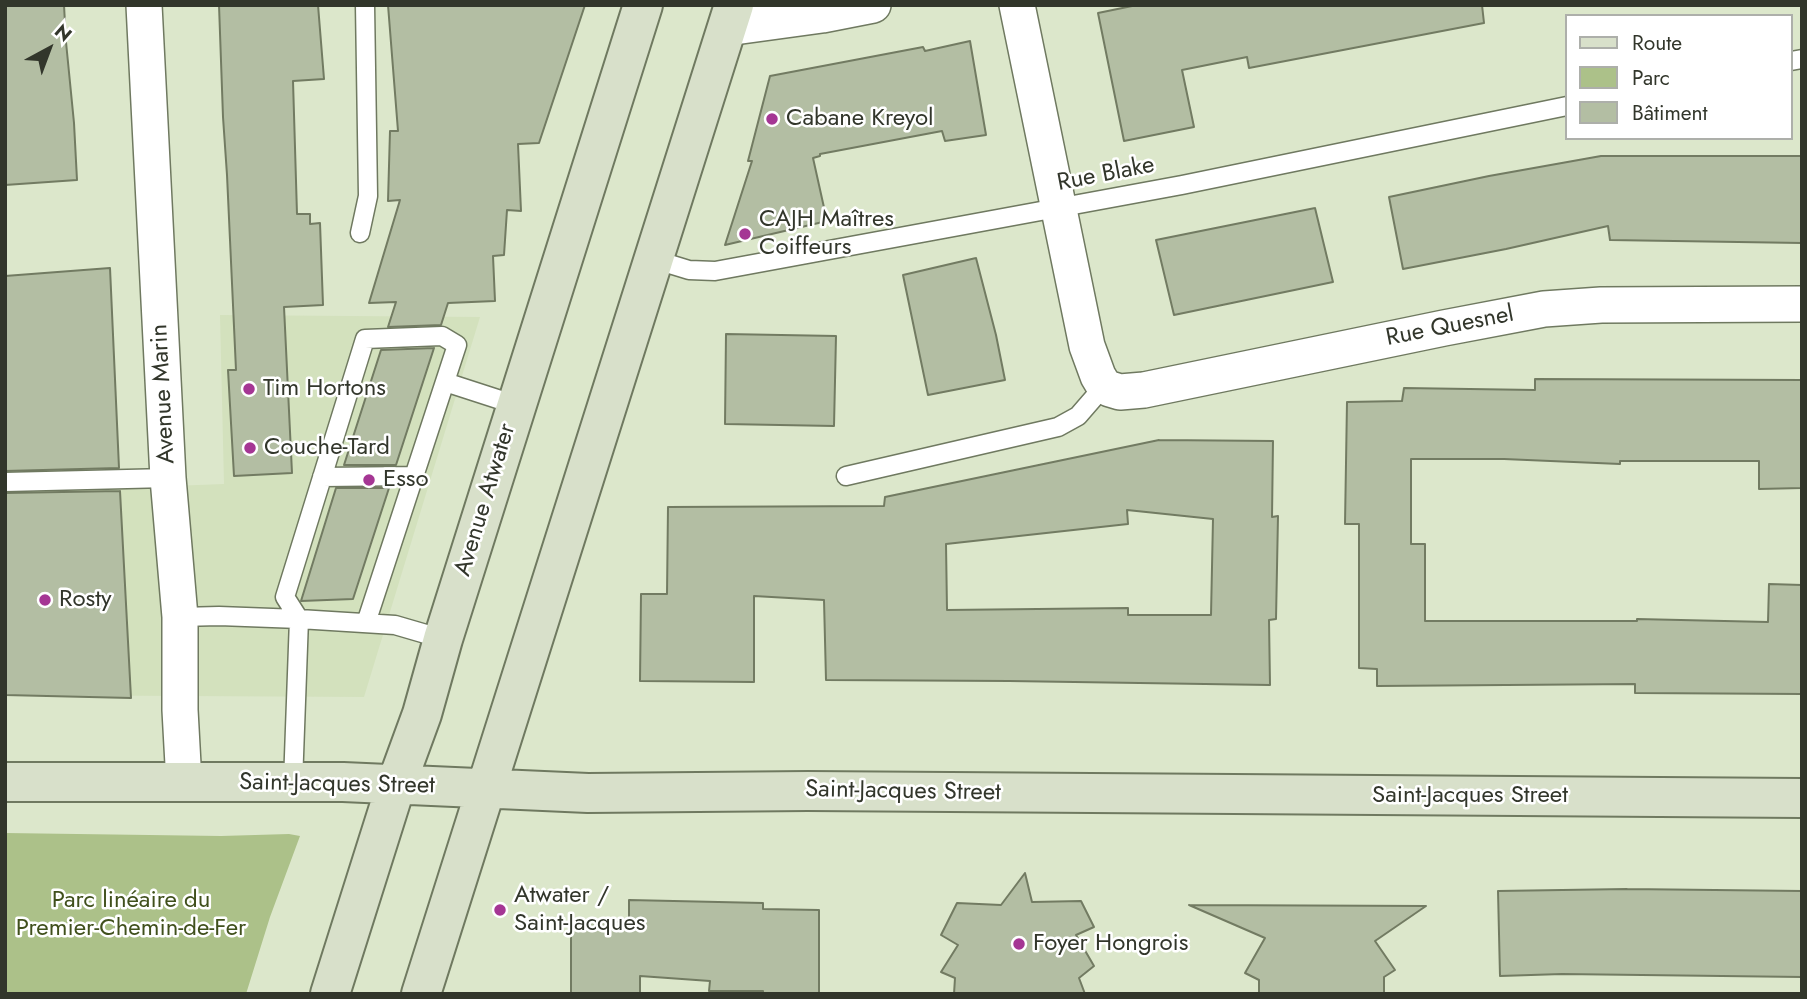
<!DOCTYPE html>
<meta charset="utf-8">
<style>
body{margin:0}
#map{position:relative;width:1807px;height:999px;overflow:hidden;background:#dce7cb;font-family:Jost,sans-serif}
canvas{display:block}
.frame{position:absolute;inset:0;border:7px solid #32362b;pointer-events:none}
.legend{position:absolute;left:1565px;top:14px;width:228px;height:126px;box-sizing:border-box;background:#fff;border:2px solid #adafaa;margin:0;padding:9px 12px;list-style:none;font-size:21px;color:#32362b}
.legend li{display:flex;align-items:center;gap:14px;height:35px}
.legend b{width:35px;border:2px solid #adafaa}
.north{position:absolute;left:14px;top:14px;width:70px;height:70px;-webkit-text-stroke:5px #fff;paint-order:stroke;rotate:41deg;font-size:19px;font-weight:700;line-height:28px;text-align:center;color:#32362b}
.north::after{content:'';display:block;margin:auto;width:24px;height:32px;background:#32362b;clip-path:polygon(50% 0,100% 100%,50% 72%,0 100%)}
</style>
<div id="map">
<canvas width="1807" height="999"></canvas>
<div class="frame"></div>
<ul class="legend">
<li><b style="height:9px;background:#d8e0ca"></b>Route</li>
<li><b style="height:19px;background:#acc189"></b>Parc</li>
<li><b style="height:19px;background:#b3bea3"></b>Bâtiment</li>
</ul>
<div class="north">N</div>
</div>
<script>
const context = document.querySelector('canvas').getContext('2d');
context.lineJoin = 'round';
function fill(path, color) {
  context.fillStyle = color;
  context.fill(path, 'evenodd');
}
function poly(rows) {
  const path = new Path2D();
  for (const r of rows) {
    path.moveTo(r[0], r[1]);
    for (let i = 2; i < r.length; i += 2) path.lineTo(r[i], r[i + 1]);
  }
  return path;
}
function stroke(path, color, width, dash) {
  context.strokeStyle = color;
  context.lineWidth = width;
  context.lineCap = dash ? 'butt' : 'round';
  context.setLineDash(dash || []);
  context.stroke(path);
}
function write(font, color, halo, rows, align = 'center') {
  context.font = font + ' Jost,sans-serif';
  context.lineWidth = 5;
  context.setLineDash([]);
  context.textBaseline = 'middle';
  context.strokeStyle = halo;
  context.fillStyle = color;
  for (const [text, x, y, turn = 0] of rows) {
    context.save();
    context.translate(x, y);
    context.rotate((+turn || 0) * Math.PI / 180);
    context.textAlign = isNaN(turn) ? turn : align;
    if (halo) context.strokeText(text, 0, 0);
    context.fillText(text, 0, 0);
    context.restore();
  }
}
fill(poly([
 [220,315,480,317,364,697,5,695,5,485,120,488,224,484]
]), '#d3e1bd');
fill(poly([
 [5,833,221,836,289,834,300,836,270,917,246,994,5,994]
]), '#acc189');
const building = poly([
 [5,5,64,5,66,42,74,123,77,180,5,185,5,5],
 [219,5,318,5,324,79,293,81,297,214,310,214,310,224,320,223,323,305,284,307,292,473,234,476,228,370,236,370,227,175,223,117,219,5],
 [388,5,585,5,539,143,518,144,521,211,507,210,504,255,493,256,495,301,448,303,441,325,388,327,396,302,369,303,400,200,388,201,390,131,398,131,388,5],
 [1137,5,1482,5,1484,23,1249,68,1247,57,1182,70,1194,127,1124,141,1098,13,1137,5],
 [970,41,986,135,945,141,942,131,820,154,820,156,813,158,827,221,725,245,752,161,748,161,770,76,923,47,925,51,970,41],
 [1601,156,1802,156,1802,243,1610,240,1608,226,1506,249,1403,269,1389,197,1489,176,1601,156],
 [1315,208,1333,282,1174,315,1156,240,1315,208],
 [976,258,996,335,1005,380,928,395,903,275,976,258],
 [110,268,119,468,5,471,5,276,110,268],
 [726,334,836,336,834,426,725,424,726,334],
 [434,348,396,465,344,465,381,350,434,348],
 [1535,379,1802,380,1802,488,1759,489,1759,461,1620,461,1620,464,1504,459,1411,459,1411,544,1425,544,1425,621,1637,621,1637,619,1768,622,1769,584,1802,585,1802,694,1635,693,1635,684,1377,686,1377,669,1359,668,1359,524,1345,524,1347,402,1402,401,1404,388,1535,390,1535,379],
 [1159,440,1273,441,1272,517,1278,516,1276,619,1269,620,1270,685,1009,681,826,680,824,600,754,596,754,682,640,681,641,594,667,594,668,507,884,506,885,497,1159,440],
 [1127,510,1213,519,1211,615,1128,615,1128,608,947,610,946,544,1128,524,1127,510],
 [336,488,389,488,353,599,301,601,336,488],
 [120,491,131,698,5,695,5,493,120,491],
 [1025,873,1032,902,1081,901,1094,927,1076,935,1094,966,1079,978,1085,994,954,994,955,978,941,972,958,945,941,935,957,903,1001,905,1025,873],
 [1627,889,1802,891,1802,977,1562,974,1500,976,1498,891,1627,889],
 [629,900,763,903,763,909,819,910,819,994,763,994,763,991,709,991,710,981,640,976,640,994,571,994,571,921,629,922,629,900],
 [1189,905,1426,906,1375,941,1395,970,1384,977,1384,994,1259,994,1259,980,1245,973,1265,938,1189,905]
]);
fill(building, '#b3bea3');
stroke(building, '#727b62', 2);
const service = poly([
 [1791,61,1802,59],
 [360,233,368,196,365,5],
 [653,259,689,270,715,271,1182,185,1567,106],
 [445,382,516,405],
 [846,476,1058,427,1078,416,1104,386],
 [322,477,414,476],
 [5,482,168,478],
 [180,617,219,616,299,619,395,625,443,639],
 [293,783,299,619,285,597,365,339,442,336,457,345,366,623]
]);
const minor = poly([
 [144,5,168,478,180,617,180,710,184,783],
 [1017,5,1087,346,1098,376,1104,386,1110,389,1120,392,1144,390,1444,328,1544,309,1601,305,1802,304],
 [727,28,822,15,873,5]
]);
const secondary = poly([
 [5,782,343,782,588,793,808,791,1802,798],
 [330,994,396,785,422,714,443,639,643,5],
 [421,994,734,5]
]);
stroke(service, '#6f7960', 21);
stroke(minor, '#6f7960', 38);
stroke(secondary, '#6f7960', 42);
stroke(service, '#fff', 18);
stroke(minor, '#fff', 35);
stroke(secondary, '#d8e0ca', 38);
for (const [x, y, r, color] of [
 [772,119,7,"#a53694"],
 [745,234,7,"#a53694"],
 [249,389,7,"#a53694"],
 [250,448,7,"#a53694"],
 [369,480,7,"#a53694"],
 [45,600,7,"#a53694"],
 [500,910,7,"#a53694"],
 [1019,944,7,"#a53694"]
]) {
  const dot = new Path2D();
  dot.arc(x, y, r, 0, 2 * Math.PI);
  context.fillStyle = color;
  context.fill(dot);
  stroke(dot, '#fff', 2.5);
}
write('24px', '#32362b', '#fff', [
 ["Cabane Kreyol",786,119],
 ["CAJH Maîtres",759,220],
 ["Coiffeurs",759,248],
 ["Tim Hortons",263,389],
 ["Couche-Tard",264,448],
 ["Esso",383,480],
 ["Rosty",59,600],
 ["Atwater /",514,896],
 ["Saint-Jacques",514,924],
 ["Foyer Hongrois",1033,944]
], 'left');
write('24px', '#32362b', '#fff', [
 ["Rue Blake",1106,175,-11],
 ["Rue Quesnel",1450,327,-11],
 ["Avenue Marin",164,394,-93],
 ["Avenue Atwater",486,500,-73],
 ["Saint-Jacques Street",337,785,1],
 ["Saint-Jacques Street",903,792,1],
 ["Saint-Jacques Street",1470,796]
]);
write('24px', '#40501c', '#fff', [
 ["Parc linéaire du",131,901],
 ["Premier-Chemin-de-Fer",131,929]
]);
</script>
